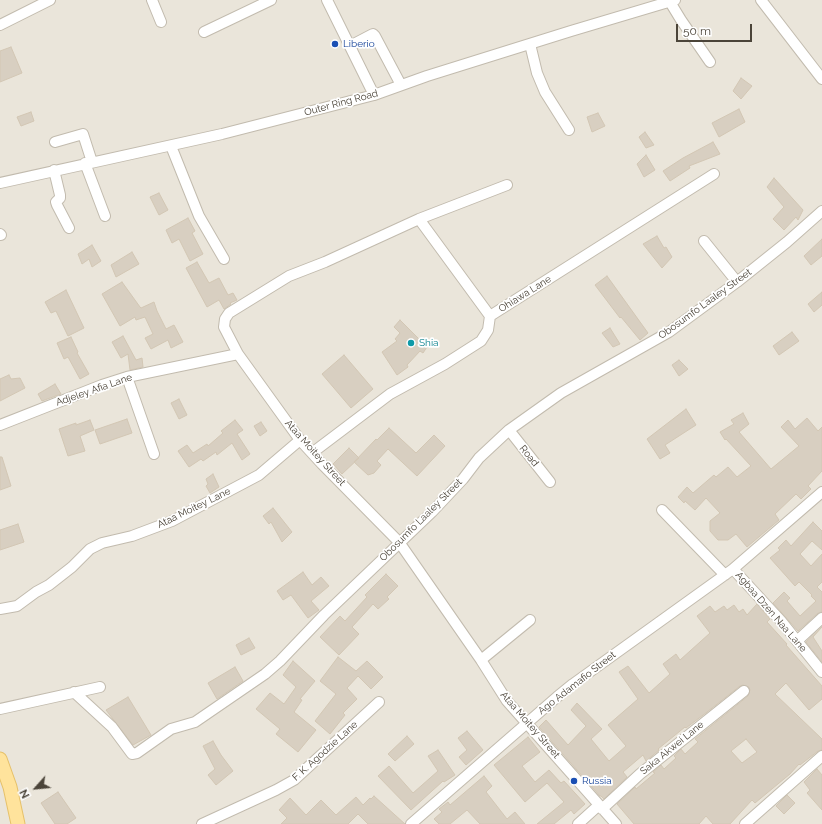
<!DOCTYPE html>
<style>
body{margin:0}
#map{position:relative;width:822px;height:824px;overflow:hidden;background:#f6f3ec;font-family:Raleway,sans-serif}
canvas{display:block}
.north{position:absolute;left:16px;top:768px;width:40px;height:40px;-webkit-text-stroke:3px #fff;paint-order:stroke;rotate:243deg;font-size:11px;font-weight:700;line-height:16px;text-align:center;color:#4b4439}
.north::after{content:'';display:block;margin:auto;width:14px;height:18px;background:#4b4439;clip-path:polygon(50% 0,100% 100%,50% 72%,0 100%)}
.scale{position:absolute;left:676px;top:24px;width:76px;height:18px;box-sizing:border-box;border:2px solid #4b4439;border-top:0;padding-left:5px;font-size:12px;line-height:14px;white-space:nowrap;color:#4b4439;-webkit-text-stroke:3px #fff;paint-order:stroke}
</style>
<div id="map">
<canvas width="822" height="824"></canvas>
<div class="north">N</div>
<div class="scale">50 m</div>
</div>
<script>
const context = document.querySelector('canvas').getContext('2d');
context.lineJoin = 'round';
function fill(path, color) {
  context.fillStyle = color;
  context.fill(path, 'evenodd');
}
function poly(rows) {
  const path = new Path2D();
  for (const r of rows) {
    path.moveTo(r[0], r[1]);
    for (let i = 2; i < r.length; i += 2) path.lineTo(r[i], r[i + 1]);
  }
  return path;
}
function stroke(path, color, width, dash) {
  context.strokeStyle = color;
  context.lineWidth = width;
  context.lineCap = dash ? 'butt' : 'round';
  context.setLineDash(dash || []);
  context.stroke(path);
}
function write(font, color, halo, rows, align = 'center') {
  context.font = font + ' Raleway,sans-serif';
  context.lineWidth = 3.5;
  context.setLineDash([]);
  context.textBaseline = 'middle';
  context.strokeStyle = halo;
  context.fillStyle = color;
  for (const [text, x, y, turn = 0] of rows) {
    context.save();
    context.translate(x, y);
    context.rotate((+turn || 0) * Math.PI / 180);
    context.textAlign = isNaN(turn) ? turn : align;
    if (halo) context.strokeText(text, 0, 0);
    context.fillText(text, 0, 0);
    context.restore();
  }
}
fill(poly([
 [0,0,822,0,822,824,0,824]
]), '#eae5da');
const building = poly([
 [11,47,22,73,0,82,0,51,11,47],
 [741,78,752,86,741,99,733,91,741,78],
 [739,109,745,122,719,137,712,123,739,109],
 [31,112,34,121,21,126,17,117,31,112],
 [598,113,605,126,592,132,587,117,598,113],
 [645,132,654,145,646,148,639,137,645,132],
 [713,142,720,154,689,166,690,168,670,181,663,171,683,158,713,142],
 [646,155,655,170,644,177,637,164,646,155],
 [774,178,803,210,798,220,796,217,784,230,773,219,784,207,767,187,774,178],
 [159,193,168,210,159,215,150,197,159,193],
 [188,218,195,231,192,233,203,254,190,261,179,239,172,243,166,230,188,218],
 [657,236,664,248,666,247,672,257,662,268,643,244,657,236],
 [822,239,822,256,811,265,804,256,822,239],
 [92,245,101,261,92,267,89,259,82,264,78,254,92,245],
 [132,252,139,264,116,277,111,265,132,252],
 [197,262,209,283,219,278,228,295,233,293,237,300,230,303,231,304,224,309,219,300,207,307,186,268,197,262],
 [607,276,648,333,640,340,621,317,620,318,595,285,607,276],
 [122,282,140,307,141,308,154,302,157,311,166,329,174,325,183,342,171,348,168,340,151,349,145,338,153,334,145,317,136,320,135,317,120,326,102,294,122,282],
 [66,290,84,328,68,336,56,311,51,313,45,302,66,290],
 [822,292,822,305,814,312,808,304,822,292],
 [400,320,427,347,423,353,420,351,407,365,408,367,397,375,382,352,397,341,395,339,400,333,394,327,400,320],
 [610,328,620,344,613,347,602,333,610,328],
 [792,332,799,341,779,355,773,346,792,332],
 [123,336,136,360,142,358,143,367,130,370,128,354,121,358,112,342,123,336],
 [71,337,78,352,77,353,89,374,80,379,68,357,64,359,57,343,71,337],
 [344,355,373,389,351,408,322,374,344,355],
 [679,360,688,369,679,376,672,365,679,360],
 [9,375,11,379,20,378,25,388,0,401,0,379,9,375],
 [55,384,61,394,42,401,38,394,55,384],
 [179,399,187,415,179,419,171,403,179,399],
 [686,409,696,425,665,445,670,453,660,459,647,439,686,409],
 [743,413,749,424,739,432,771,469,799,446,781,427,788,420,795,429,807,418,818,431,822,427,822,471,808,486,811,489,801,499,796,494,775,514,779,520,747,547,736,534,728,540,718,540,710,531,710,521,720,513,706,498,695,510,685,501,684,503,678,497,687,487,693,493,714,475,716,477,728,467,737,477,751,466,726,439,725,440,720,432,734,424,731,420,743,413],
 [127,419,132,433,100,444,95,430,127,419],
 [90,420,94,430,80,436,85,451,68,456,59,429,76,423,76,425,90,420],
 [235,420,243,430,237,434,250,454,242,460,232,443,217,455,216,452,203,461,201,459,189,467,178,451,187,445,193,453,207,444,208,446,223,433,221,431,235,420],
 [261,422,267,431,260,436,254,426,261,422],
 [389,428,416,453,434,435,445,446,417,476,388,449,377,461,381,465,374,473,368,475,354,462,376,439,377,440,389,428],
 [349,448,359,458,342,474,333,464,349,448],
 [0,457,2,457,11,486,0,490,0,457],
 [213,474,219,487,210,493,206,486,208,484,206,479,213,474],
 [273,508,292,532,282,542,271,522,269,524,263,516,273,508],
 [813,522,822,531,822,550,812,541,800,554,811,566,822,554,822,582,817,587,822,592,822,612,818,613,798,631,773,603,784,592,790,598,787,601,800,616,816,601,811,596,812,595,799,582,795,586,770,558,780,550,778,548,786,540,791,546,813,522],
 [18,524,24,542,0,550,0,530,18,524],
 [303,572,312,585,321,577,329,586,311,601,319,610,308,618,291,595,283,600,277,591,303,572],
 [386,574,398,586,387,597,389,599,378,609,373,604,352,627,359,634,339,655,320,637,340,616,345,621,367,597,365,595,386,574],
 [757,604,770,619,767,622,787,644,786,645,822,686,822,699,809,710,786,683,775,694,822,739,822,750,818,751,800,765,799,764,790,774,755,803,752,800,730,824,713,824,706,816,699,824,634,824,617,804,635,787,636,789,655,773,653,772,661,765,664,769,676,758,674,756,681,749,685,754,698,742,695,739,748,696,750,690,749,687,743,685,740,686,707,712,686,728,685,727,658,749,659,750,646,761,643,755,623,772,627,777,604,799,601,796,600,796,539,727,546,720,568,745,586,726,571,710,577,703,602,729,591,739,609,761,626,746,608,725,638,699,619,672,628,666,649,693,670,674,663,664,676,654,680,660,710,633,697,616,710,606,715,612,724,606,727,610,734,605,739,612,743,609,747,615,757,604],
 [746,739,757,752,742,763,731,751,746,739],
 [822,627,813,637,822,651,822,662,806,642,822,627],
 [249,638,255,648,241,655,236,645,249,638],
 [338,657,356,671,367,661,383,677,371,689,358,676,347,688,357,699,343,713,345,715,330,734,315,721,336,694,320,681,338,657],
 [293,661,315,681,300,699,302,700,294,712,316,730,298,752,276,734,280,729,256,709,270,693,284,704,296,687,283,675,293,661],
 [235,667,243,681,217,699,208,683,235,667],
 [128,697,151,735,133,745,106,710,128,697],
 [467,731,483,750,466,765,459,757,467,750,458,738,467,731],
 [407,736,414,744,395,761,388,754,407,736],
 [528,737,540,752,522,766,535,782,549,770,561,783,564,781,585,804,574,814,571,810,554,824,537,824,564,802,547,783,525,802,494,765,528,737],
 [213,741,221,755,233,771,216,785,208,775,215,769,203,746,213,741],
 [438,750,455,775,444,782,443,781,411,810,378,776,389,766,413,793,438,771,428,756,438,750],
 [817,769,822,775,822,810,807,793,810,790,804,782,817,769],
 [484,776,492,786,486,792,507,819,515,812,525,824,480,824,467,810,450,824,439,824,434,819,442,812,439,809,448,802,450,805,484,776],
 [58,792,76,818,67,824,55,824,41,803,58,792],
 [787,795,795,803,784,814,776,806,787,795],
 [374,796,405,824,368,824,358,814,348,824,281,824,287,818,279,810,290,798,306,815,321,800,336,815,356,797,363,805,370,798,371,799,374,796]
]);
fill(building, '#d8cfc1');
stroke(building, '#d3c7b4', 1);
const minor = poly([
 [152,0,161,22],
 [327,0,374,95],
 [761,0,822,79],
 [670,2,681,20,710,62],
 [0,25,50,0],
 [204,32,271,0],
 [530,44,537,73,545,92,569,130],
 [350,46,371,35,373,34,375,36,401,85],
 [55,142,83,134,92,162],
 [171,146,199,216,224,259],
 [85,163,105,216],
 [54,170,60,195,60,198,56,202,57,205,69,228],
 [0,183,222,134,374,95,427,76,571,31,675,0],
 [507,185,419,219,325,262,289,276,229,313,225,319,224,327,238,354,300,440,322,464,399,542,481,660,507,701,616,824],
 [419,219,490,316],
 [0,234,1,235],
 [704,241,737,282],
 [127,377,154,454],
 [0,425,102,385,127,377,238,354],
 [509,430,550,482],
 [312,453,390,394,445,364,481,341,488,330,490,316,714,174],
 [662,510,725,575],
 [733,569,781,621,822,672],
 [0,609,17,606,36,592,49,585,72,567,90,549,102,543,132,536,172,521,259,475,300,440],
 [797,641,822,618],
 [481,660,530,620],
 [74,692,112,727,132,754,137,753,171,729,195,722,265,674,280,661,324,615,432,512,463,479,479,458,509,430,561,393,669,332,737,282,787,242,822,211],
 [0,709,100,687],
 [602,809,640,774,744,691],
 [202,824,276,790,294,780,379,702],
 [411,824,557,697,573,684,733,569,822,492],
 [578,824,599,805],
 [745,824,822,756]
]);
const major = poly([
 [0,759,10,787,18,824]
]);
stroke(minor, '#c2bbae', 12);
stroke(major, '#e6c16a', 15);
stroke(minor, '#fff', 10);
stroke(major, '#ffe39c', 13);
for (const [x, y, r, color] of [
 [335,44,4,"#1a4fb4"],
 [411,343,4,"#0f9aa8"],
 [574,781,4,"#1a4fb4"]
]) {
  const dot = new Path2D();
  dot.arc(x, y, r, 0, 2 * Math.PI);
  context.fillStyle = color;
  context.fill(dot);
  stroke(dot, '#fff', 1.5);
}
write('10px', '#164399', '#fff', [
 ["Liberio",343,44],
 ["Russia",582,781]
], 'left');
write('10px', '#4b4439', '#fff', [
 ["Outer Ring Road",341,103,-15],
 ["Ohiawa Lane",525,294,-32],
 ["Obosumfo Laaley Street",705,304,-36],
 ["Adjeley Afia Lane",94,390,-19],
 ["Ataa Moitey Street",315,453,48],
 ["Road",529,456,51],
 ["Ataa Moitey Lane",194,508,-26],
 ["Obosumfo Laaley Street",421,520,-45],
 ["Agbaa Dzen Naa Lane",771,612,49],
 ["Ago Adamafio Street",577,683,-38],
 ["Ataa Moitey Street",530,725,49],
 ["Saka Akwei Lane",672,748,-39],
 ["F. K. Agodzie Lane",325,751,-42]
]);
write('10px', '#0d838f', '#fff', [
 ["Shia",419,343]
], 'left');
</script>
